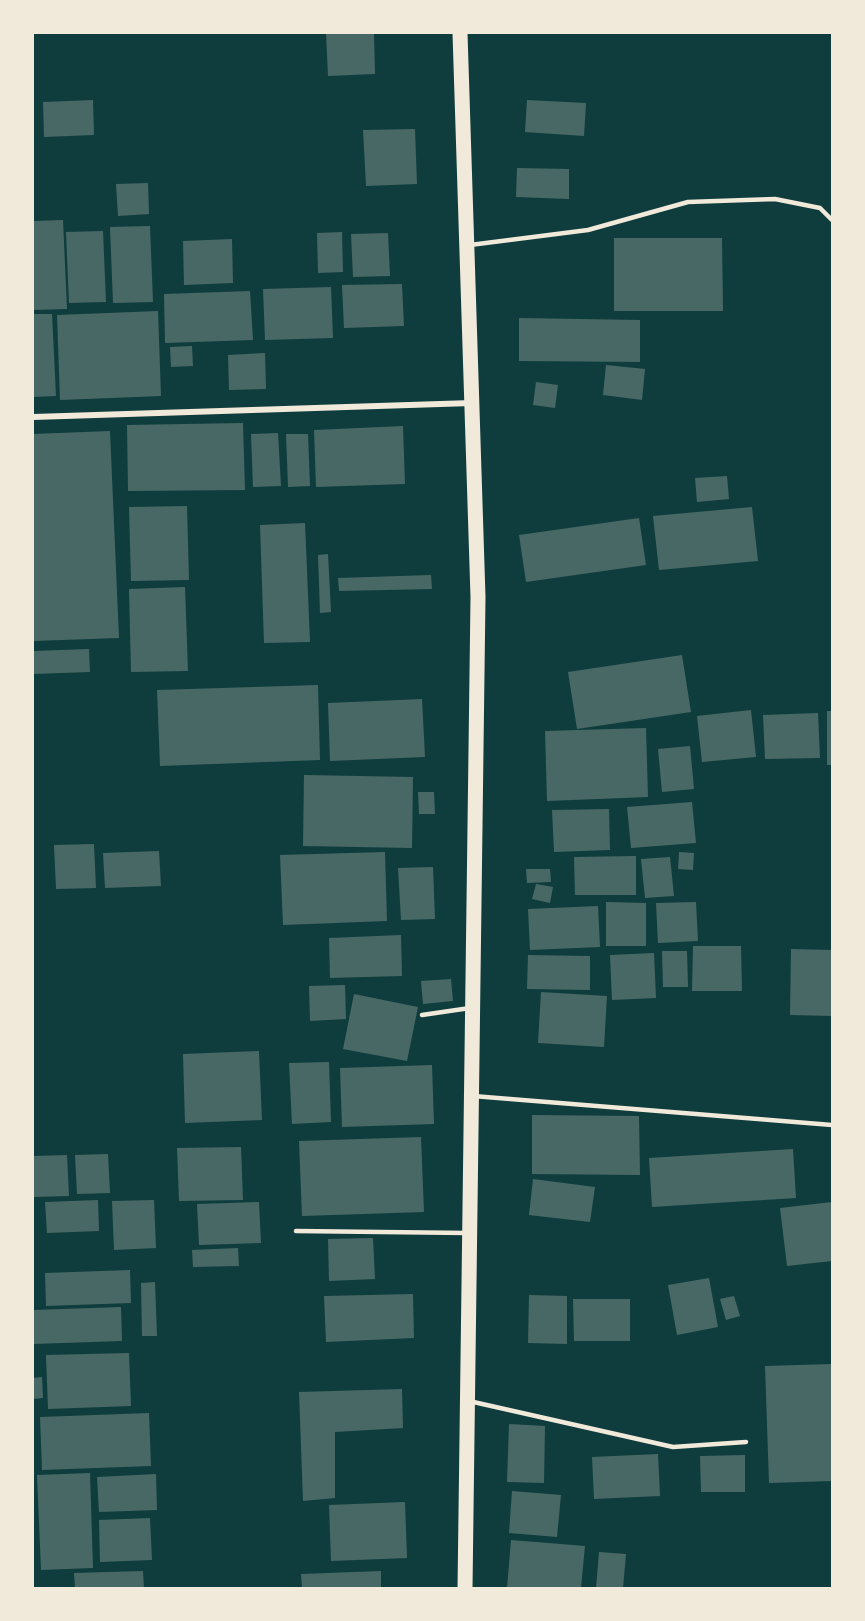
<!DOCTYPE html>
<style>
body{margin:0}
#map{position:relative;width:865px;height:1621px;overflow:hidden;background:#0f3d3e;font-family:Mulish,sans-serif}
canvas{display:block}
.frame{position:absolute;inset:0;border:34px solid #f1e9da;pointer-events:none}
</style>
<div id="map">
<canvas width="865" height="1621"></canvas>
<div class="frame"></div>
</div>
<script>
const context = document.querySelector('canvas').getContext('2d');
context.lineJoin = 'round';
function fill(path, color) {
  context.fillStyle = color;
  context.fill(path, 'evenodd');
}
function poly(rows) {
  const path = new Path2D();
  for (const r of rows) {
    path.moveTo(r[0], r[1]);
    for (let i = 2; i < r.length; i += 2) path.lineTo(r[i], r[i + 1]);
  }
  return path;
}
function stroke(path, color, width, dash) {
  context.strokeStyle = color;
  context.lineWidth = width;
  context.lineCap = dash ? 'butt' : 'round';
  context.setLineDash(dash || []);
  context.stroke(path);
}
fill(poly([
 [326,33,374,33,375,74,328,76],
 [93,100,94,135,44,137,43,102],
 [527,100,586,103,584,136,525,132],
 [415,129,417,184,366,186,363,130],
 [517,168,569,169,569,199,516,197],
 [148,183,149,214,118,216,116,184],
 [63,220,67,309,33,310,33,221],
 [150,226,153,302,113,303,110,227],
 [103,231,106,302,69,303,66,232],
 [342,232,343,272,318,273,317,233],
 [388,233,390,276,353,277,351,234],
 [614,238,722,238,723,311,614,311],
 [232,239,233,283,184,285,183,241],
 [402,284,404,326,344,328,342,285],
 [331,287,333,338,265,340,263,289],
 [250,291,253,340,165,343,164,294],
 [158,311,161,396,60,400,57,315],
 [33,314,52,314,56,396,33,397],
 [519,318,640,320,640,362,519,361],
 [192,346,193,366,171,367,170,347],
 [265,353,266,389,229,390,228,355],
 [606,365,645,369,642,400,603,395],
 [536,382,558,385,555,408,533,405],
 [243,423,245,490,128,491,127,425],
 [403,426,405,484,316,487,314,430],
 [110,431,119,638,33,641,33,434],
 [278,433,281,486,253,487,251,434],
 [286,434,308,434,310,486,288,487],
 [727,476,729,499,697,502,695,478],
 [187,506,189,580,131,581,129,507],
 [752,507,758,561,659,570,653,516],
 [639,518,646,565,526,582,519,535],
 [305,523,310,642,264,643,260,525],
 [328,554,331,612,320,613,318,555],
 [431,575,432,589,339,591,338,578],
 [185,587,188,671,131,672,129,589],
 [89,649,90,672,33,674,33,651],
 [682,655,691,712,577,729,568,672],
 [318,685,320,760,160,766,157,690],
 [422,699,425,757,330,761,328,703],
 [751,710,756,757,702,762,697,716],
 [827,711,832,711,832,765,827,765],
 [818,713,820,758,765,759,763,715],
 [646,728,648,797,547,801,545,731],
 [690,746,694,789,662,792,658,749],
 [304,775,413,777,412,848,303,846],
 [418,792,434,792,435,814,419,814],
 [692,802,696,843,631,848,627,807],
 [609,809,610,850,554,852,552,810],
 [94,844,96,888,56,889,54,845],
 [159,851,161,886,105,888,103,853],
 [385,852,387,921,283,925,280,855],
 [679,852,694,853,693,870,678,869],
 [636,856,636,895,575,895,574,857],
 [670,857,674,896,645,898,641,859],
 [433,867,435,919,401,920,398,868],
 [526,869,550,869,551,882,527,883],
 [536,884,553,887,550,903,532,899],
 [606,902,646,903,646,946,606,946],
 [696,902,698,941,658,943,656,903],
 [598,906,600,947,530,950,528,909],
 [401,935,402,976,330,978,329,938],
 [693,946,741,946,742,991,692,991],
 [791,949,832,950,832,1016,790,1015],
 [662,951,687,951,688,987,663,987],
 [654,953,656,998,612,1000,610,955],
 [528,955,590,956,590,990,527,989],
 [451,979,453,1001,423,1004,421,981],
 [345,985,346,1019,310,1021,309,986],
 [541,992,607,996,604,1047,538,1043],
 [354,994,418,1007,407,1061,343,1049],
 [259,1051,262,1120,185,1123,183,1054],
 [329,1062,331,1122,292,1124,289,1063],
 [432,1065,434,1124,342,1127,340,1068],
 [532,1115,639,1116,640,1175,532,1174],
 [421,1137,424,1212,302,1216,299,1141],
 [241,1147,243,1200,179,1201,177,1148],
 [793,1149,796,1198,652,1207,649,1158],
 [108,1154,110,1193,77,1194,75,1155],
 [67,1155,69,1196,33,1197,33,1156],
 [533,1179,595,1187,590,1222,529,1215],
 [98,1200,99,1231,47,1233,45,1202],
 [154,1200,156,1248,114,1250,112,1201],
 [259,1202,261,1243,199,1245,197,1204],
 [832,1202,832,1261,787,1266,780,1208],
 [373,1238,375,1279,329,1281,328,1239],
 [238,1248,239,1266,193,1267,192,1250],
 [130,1270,131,1303,46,1306,45,1273],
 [709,1278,718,1327,677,1335,668,1285],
 [155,1282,157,1336,142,1336,141,1283],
 [413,1294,414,1338,326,1342,324,1296],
 [529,1295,567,1296,567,1344,528,1343],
 [734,1296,740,1316,726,1320,720,1299],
 [573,1299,630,1299,630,1341,574,1341],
 [121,1307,122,1341,33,1344,33,1310],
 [129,1353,131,1406,48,1409,46,1355],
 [832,1364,832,1481,769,1483,765,1366],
 [42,1377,43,1398,33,1399,33,1378],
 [402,1389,403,1428,335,1432,335,1498,303,1501,299,1392],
 [149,1413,151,1466,42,1470,40,1417],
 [509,1424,545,1426,544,1483,507,1482],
 [658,1454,660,1496,594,1499,592,1457],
 [745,1455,745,1492,701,1492,700,1456],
 [90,1473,93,1568,41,1570,37,1475],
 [156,1474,157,1510,99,1512,97,1477],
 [512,1491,561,1495,557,1537,509,1533],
 [405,1502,407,1558,331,1561,329,1505],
 [150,1518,152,1560,100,1562,99,1520],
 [511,1540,585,1546,581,1588,507,1588],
 [599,1552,626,1554,623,1588,596,1588],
 [143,1571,144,1588,75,1588,74,1573],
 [381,1571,381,1588,302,1588,301,1574]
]), '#486865');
stroke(poly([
 [470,245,588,230,688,202,775,199,820,208,832,220],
 [422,1015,470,1008],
 [473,1096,832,1125],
 [296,1231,467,1233],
 [469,1401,673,1447,746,1442]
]), '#f1e9da', 4.5);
stroke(poly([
 [33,417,472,403]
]), '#f1e9da', 6);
stroke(poly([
 [460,33,478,597,465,1588]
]), '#f1e9da', 15);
</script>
